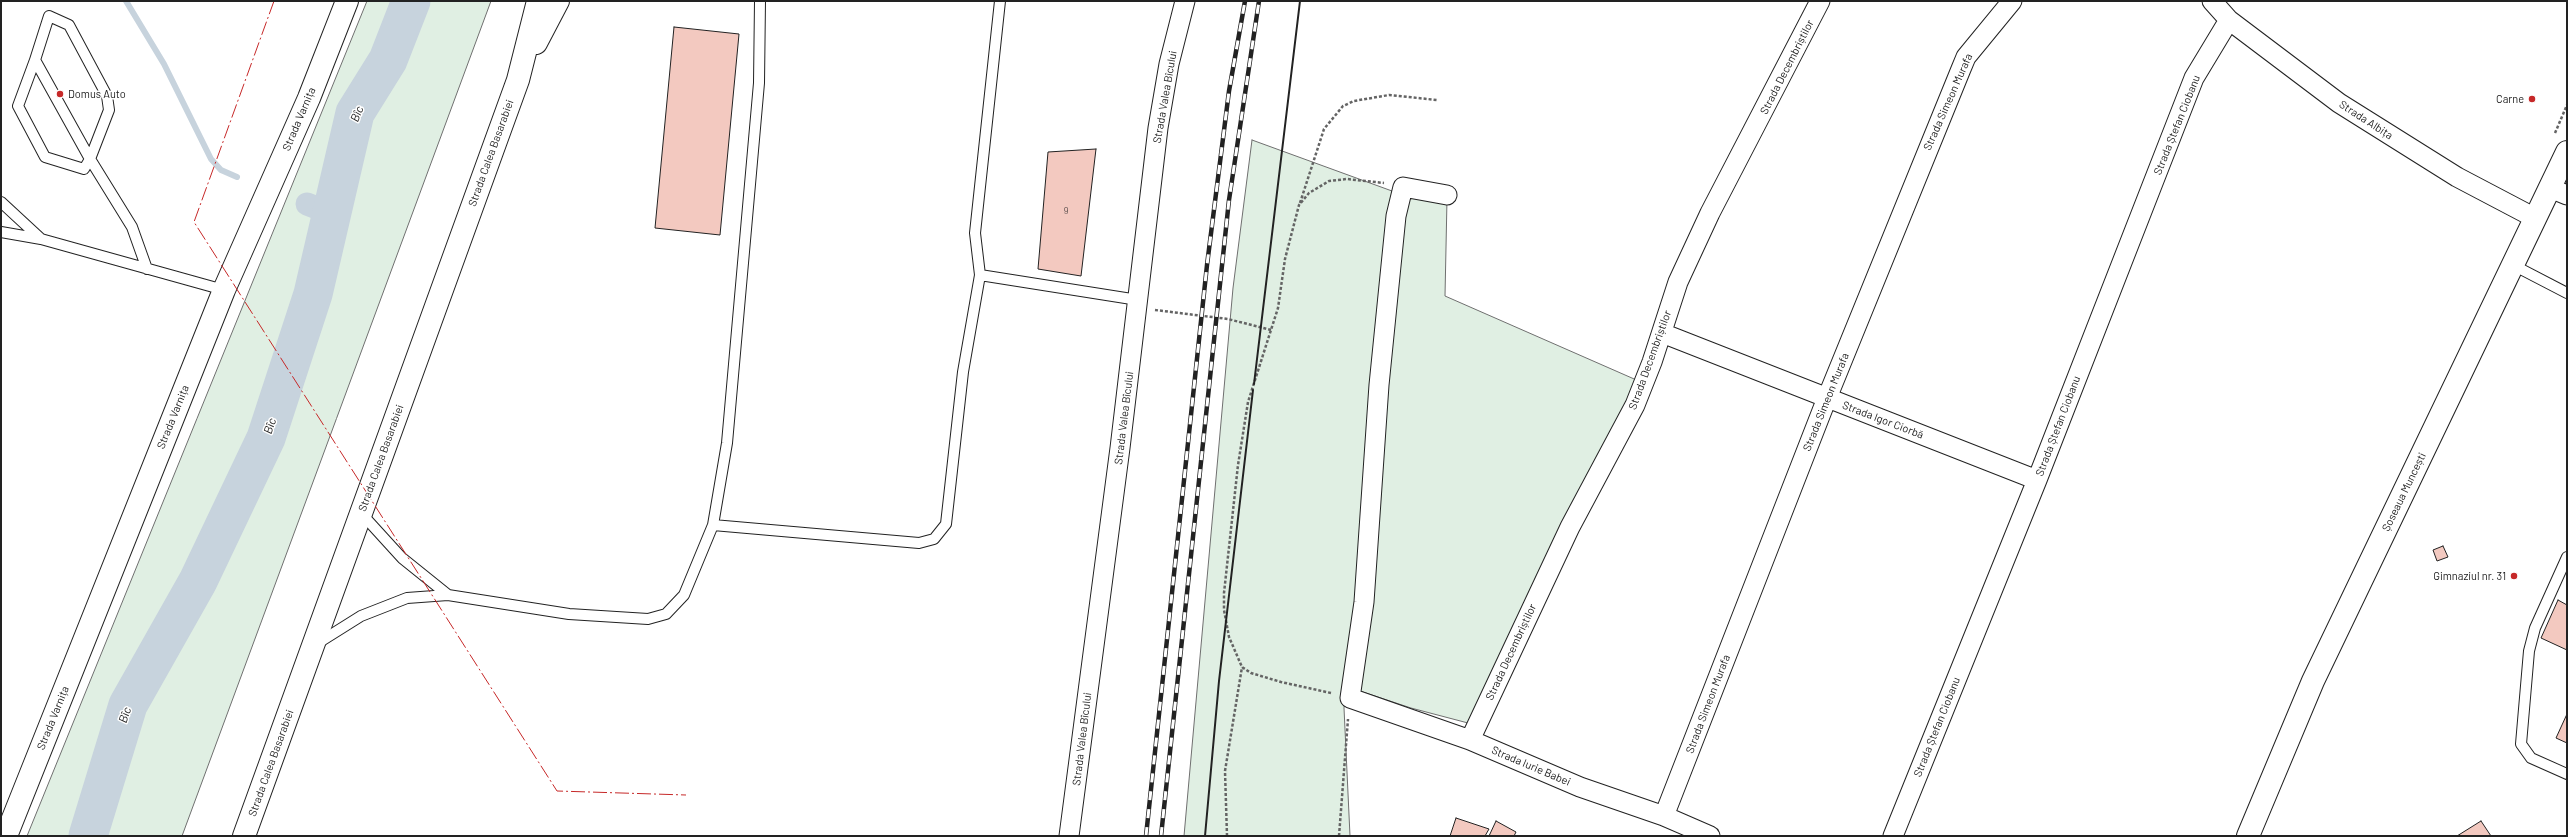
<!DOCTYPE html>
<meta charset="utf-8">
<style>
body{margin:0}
#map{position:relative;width:2568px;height:837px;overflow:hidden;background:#fff;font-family:Barlow,sans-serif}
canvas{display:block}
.frame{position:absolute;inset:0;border:2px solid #222;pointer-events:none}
</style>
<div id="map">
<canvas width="2568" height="837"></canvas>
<div class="frame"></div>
</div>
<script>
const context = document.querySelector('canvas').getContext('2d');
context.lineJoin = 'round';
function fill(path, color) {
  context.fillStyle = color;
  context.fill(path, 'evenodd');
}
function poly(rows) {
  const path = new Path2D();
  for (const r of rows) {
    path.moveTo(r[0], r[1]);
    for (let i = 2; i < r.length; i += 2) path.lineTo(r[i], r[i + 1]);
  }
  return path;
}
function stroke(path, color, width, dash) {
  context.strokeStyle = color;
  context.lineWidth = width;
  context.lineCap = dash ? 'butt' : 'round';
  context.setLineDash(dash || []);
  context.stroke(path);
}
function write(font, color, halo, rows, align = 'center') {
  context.font = font + ' Barlow,sans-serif';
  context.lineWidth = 3;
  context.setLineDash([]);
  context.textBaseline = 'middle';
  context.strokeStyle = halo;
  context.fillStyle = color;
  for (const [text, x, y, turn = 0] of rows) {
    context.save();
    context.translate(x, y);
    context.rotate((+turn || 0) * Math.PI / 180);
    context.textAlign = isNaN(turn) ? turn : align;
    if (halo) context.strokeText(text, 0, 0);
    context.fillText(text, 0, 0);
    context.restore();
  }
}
const green = poly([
 [367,1,491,1,182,836,27,836,367,1],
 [1252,140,1392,191,1368,480,1344,708,1350,836,1184,836,1233,288,1252,140],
 [1413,196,1447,199,1445,296,1641,382,1468,723,1411,708,1357,690,1385,358,1407,199,1413,196]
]);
fill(green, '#e0efe3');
stroke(green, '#6f6f6f', 1);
stroke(poly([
 [126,1,164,64,211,159,221,170,237,177]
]), '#c7d3dd', 6);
stroke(poly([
 [307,204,330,213]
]), '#c7d3dd', 23);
stroke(poly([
 [88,836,128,705,198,581,266,438,313,294,355,113,388,60,411,1]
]), '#c7d3dd', 39);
const building = poly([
 [674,27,739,34,720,235,655,228,674,27],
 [1096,149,1081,276,1038,269,1048,152,1096,149],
 [2443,546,2448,557,2437,561,2433,550,2443,546],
 [2558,600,2567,605,2567,650,2541,638,2558,600],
 [2567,714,2567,743,2556,738,2567,714],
 [1456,818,1489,829,1485,836,1450,836,1456,818],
 [1496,821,1516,832,1514,836,1489,836,1496,821],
 [2481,821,2491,836,2457,836,2481,821]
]);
fill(building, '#f3c9c0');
stroke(building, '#222', 1);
const lane = poly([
 [35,60,49,16,69,25,107,96,109,110,90,159,84,169,45,157,18,106,35,60,90,159,132,227,147,269],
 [1,202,41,239,224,290],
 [1,232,41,239],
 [2513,265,2567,293],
 [980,275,1138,300],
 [361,513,402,558,448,595],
 [713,525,919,543,934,539,946,524,963,372,980,275,975,233,1000,1],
 [2567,557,2535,628,2529,651,2521,744,2531,758,2567,774],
 [318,643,361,616,407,598,448,595,569,614,648,619,666,614,684,595,713,525,727,443,759,83,760,1]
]);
const street = poly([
 [2212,1,2229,20,2339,103,2457,177,2535,218],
 [2550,188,2567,195],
 [1447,195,1403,187,1396,216,1379,385,1364,602,1350,698,1470,740,1580,787,1664,816,1710,836],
 [1662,333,2037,480],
 [1470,740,1570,527,1635,405,1652,362,1678,282,1710,213,1820,1],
 [1664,816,1827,398,1961,69,1966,57,2012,1],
 [1069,836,1120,448,1158,128,1169,64,1185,1],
 [1893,836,2037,480,2194,78,2229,20]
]);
const secondary = poly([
 [6,836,224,290,309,98,347,1]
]);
const primary = poly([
 [536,43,558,1],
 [244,836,518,80,538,1],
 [2248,836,2313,681,2567,152]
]);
stroke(lane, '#222', 12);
stroke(street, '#222', 21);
stroke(secondary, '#222', 24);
stroke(primary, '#222', 24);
stroke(poly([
 [2555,133,2567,105],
 [1300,203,1324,129,1343,106,1354,101,1389,95,1437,100],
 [1155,310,1228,319,1271,330],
 [1331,693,1281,682,1251,673,1242,667,1229,637,1224,610,1224,593,1238,465,1248,402,1278,308,1285,259,1299,205,1309,193,1329,181,1347,179,1384,183],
 [1227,836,1225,771,1242,667],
 [1339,836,1348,719]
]), '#646464', 2.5, [3, 2]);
stroke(lane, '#fff', 10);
stroke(street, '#fff', 19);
stroke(secondary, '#fff', 22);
stroke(primary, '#fff', 22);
const rail = poly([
 [1146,836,1207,265,1229,91,1245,1],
 [1161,836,1229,200,1259,1]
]);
stroke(rail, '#222', 4.5);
stroke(rail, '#fff', 3, [9]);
stroke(poly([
 [1254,384,1300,1],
 [1205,836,1219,681,1253,390]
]), '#222', 2);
stroke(poly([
 [274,1,194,222,557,791,686,795]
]), '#c62828', 1, [14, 3, 2, 3]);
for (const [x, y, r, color] of [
 [60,94,4,"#c62828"],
 [2532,99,4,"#c62828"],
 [2514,576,4,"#c62828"]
]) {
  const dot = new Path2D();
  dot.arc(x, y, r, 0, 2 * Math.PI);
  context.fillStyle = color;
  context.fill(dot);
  stroke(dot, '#fff', 1.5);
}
write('9px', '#564c4a', null, [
 ["9",1066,211]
]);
write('11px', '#222', '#fff', [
 ["Strada Decembriștilor",1787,67,-63],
 ["Strada Valea Bîcului",1165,97,-80],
 ["Strada Simeon Murafa",1948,102,-66],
 ["Strada Varnița",299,119,-67],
 ["Strada Albița",2366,120,33],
 ["Strada Ștefan Ciobanu",2177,125,-68],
 ["Strada Calea Basarabiei",491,153,-70],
 ["Strada Decembriștilor",1650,360,-70],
 ["Strada Simeon Murafa",1826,402,-68],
 ["Strada Varnița",173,417,-68],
 ["Strada Valea Bîcului",1124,418,-83],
 ["Strada Igor Ciorbă",1883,420,21],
 ["Strada Ștefan Ciobanu",2058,426,-69],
 ["Strada Calea Basarabiei",381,458,-70],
 ["Șoseaua Muncești",2404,492,-64],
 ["Strada Decembriștilor",1511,652,-65],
 ["Strada Simeon Murafa",1708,704,-69],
 ["Strada Varnița",53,718,-68],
 ["Strada Ștefan Ciobanu",1937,727,-68],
 ["Strada Valea Bîcului",1082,739,-83],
 ["Strada Calea Basarabiei",271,763,-70],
 ["Strada Iurie Babei",1531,766,23]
]);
write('11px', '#222', '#fff', [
 ["Domus Auto",68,94,"left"],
 ["Carne",2524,99],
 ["Gimnaziul nr. 31",2506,576]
], 'right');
write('italic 12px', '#222', '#fff', [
 ["Bîc",357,114,-68],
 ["Bîc",270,426,-72],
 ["Bîc",125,715,-72]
]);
</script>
